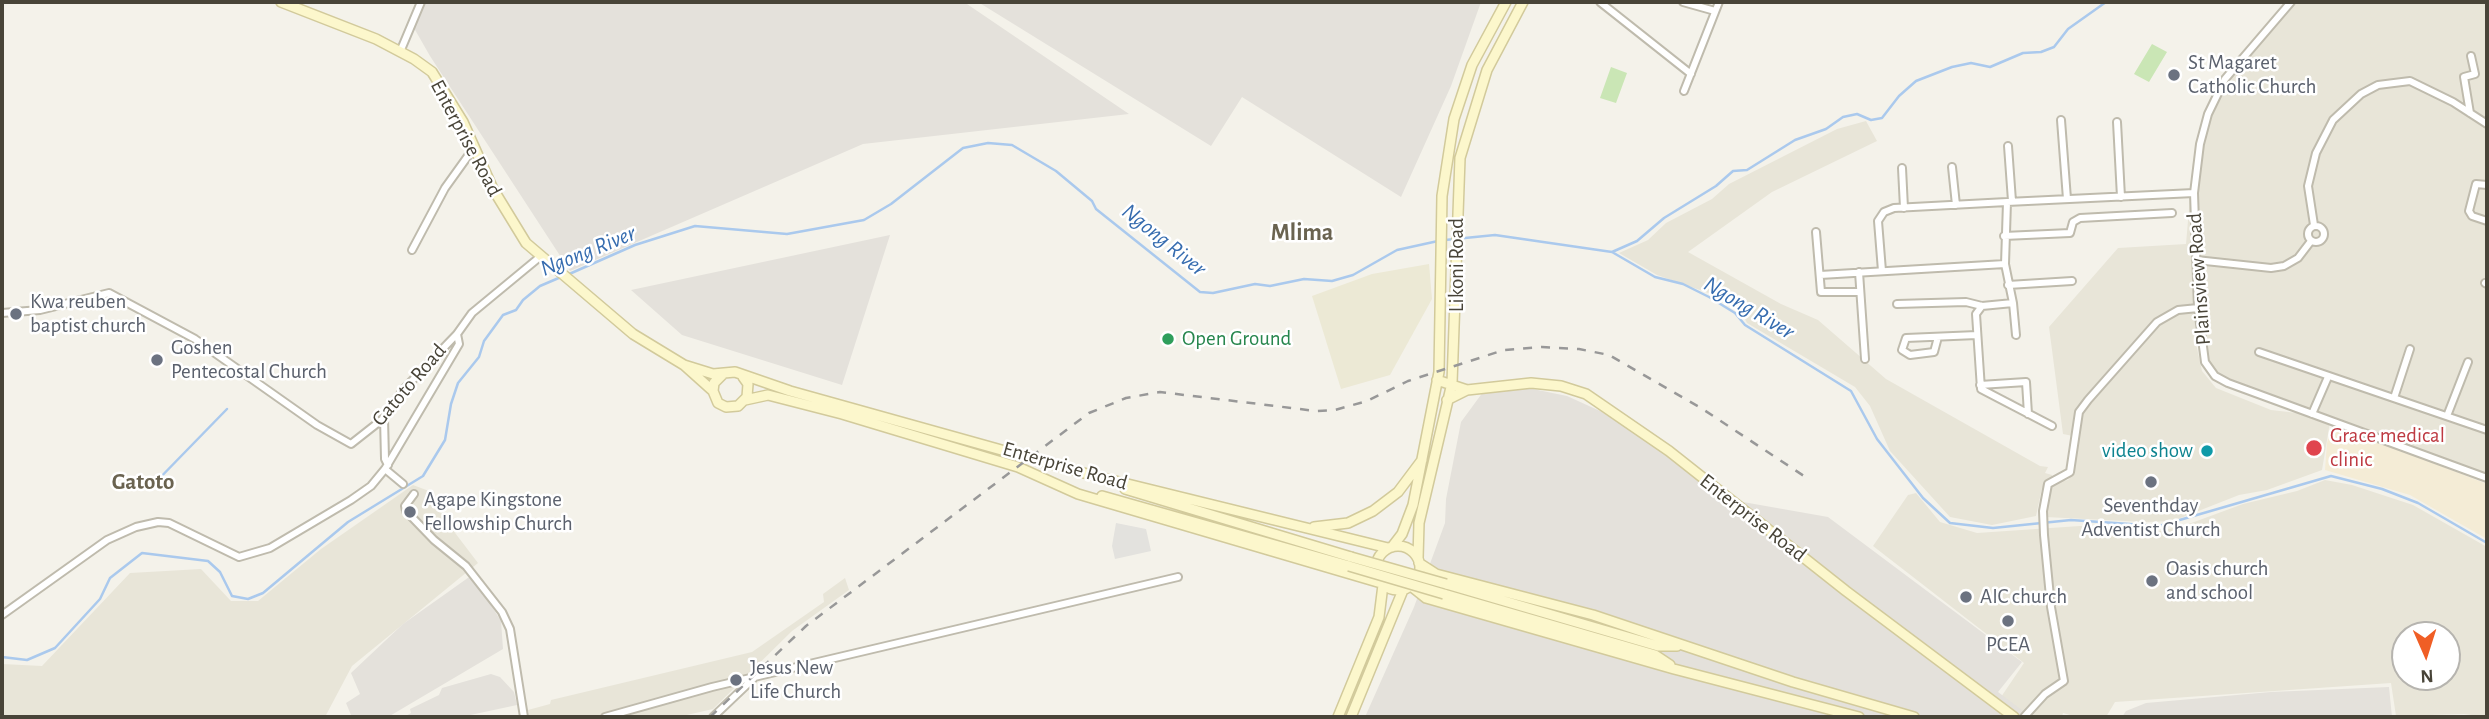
<!DOCTYPE html>
<style>
body{margin:0}
#map{position:relative;width:2489px;height:719px;overflow:hidden;background:#f4f2ea;font-family:"Alegreya Sans",sans-serif}
canvas{display:block}
.frame{position:absolute;inset:0;border:4px solid #484438;pointer-events:none}
.north{position:absolute;left:2391px;top:621px;width:70px;height:70px;box-sizing:border-box;background:#fff;border:2px solid #b6b4af;border-radius:50%;rotate:177deg;font-size:19px;font-weight:700;line-height:28px;text-align:center;color:#484438}
.north::after{content:'';display:block;margin:auto;width:24px;height:32px;background:#f05e25;clip-path:polygon(50% 0,100% 100%,50% 72%,0 100%)}
</style>
<div id="map">
<canvas width="2489" height="719"></canvas>
<div class="frame"></div>
<div class="north">N</div>
</div>
<script>
const context = document.querySelector('canvas').getContext('2d');
context.lineJoin = 'round';
function fill(path, color) {
  context.fillStyle = color;
  context.fill(path, 'evenodd');
}
function poly(rows) {
  const path = new Path2D();
  for (const r of rows) {
    if (r.length === 3) {
      path.moveTo(r[0] + r[2], r[1]);
      path.arc(r[0], r[1], r[2], 0, 2 * Math.PI);
      continue;
    }
    path.moveTo(r[0], r[1]);
    for (let i = 2; i < r.length; i += 2) path.lineTo(r[i], r[i + 1]);
  }
  return path;
}
function stroke(path, color, width, dash) {
  context.strokeStyle = color;
  context.lineWidth = width;
  context.lineCap = dash ? 'butt' : 'round';
  context.setLineDash(dash || []);
  context.stroke(path);
}
function write(font, color, halo, rows, align = 'center') {
  context.font = font + ' "Alegreya Sans",sans-serif';
  context.lineWidth = 5;
  context.setLineDash([]);
  context.textBaseline = 'middle';
  context.strokeStyle = halo;
  context.fillStyle = color;
  for (const [text, x, y, turn = 0] of rows) {
    context.save();
    context.translate(x, y);
    context.rotate((+turn || 0) * Math.PI / 180);
    context.textAlign = isNaN(turn) ? turn : align;
    if (halo) context.strokeText(text, 0, 0);
    context.fillText(text, 0, 0);
    context.restore();
  }
}
fill(poly([
 [2292,2,2487,2,2487,482,2215,375,2195,339,2202,371,2216,388,2271,410,2306,414,2330,422,2322,470,2267,490,2239,495,2173,521,2146,522,2045,517,2050,484,2068,480,2072,475,2073,436,2063,434,2049,327,2118,248,2186,244,2193,162,2210,98],
 [1866,121,1877,141,1772,192,1688,252,1781,304,1818,320,1886,379,2040,466,2048,467,2045,473,2052,475,2052,480,2042,488,2036,516,1992,525,1950,517,1890,451,1870,406,1855,387,1747,323,1737,303,1657,275,1619,253,1648,240,1666,223,1712,199,1729,184,1837,129],
 [2325,480,2352,485,2413,505,2487,547,2487,717,2464,714,2396,716,2391,683,2115,702,2106,717,2077,717,2063,713,2062,717,2024,717,2001,697,2024,663,1873,546,1908,495,1916,493,1940,522,1977,533,2080,526,2156,532,2186,525,2243,504,2297,491],
 [2405,635,2447,635,2447,677,2405,677],
 [413,485,429,491,446,521,478,563,352,666,325,717,2,717,2,664,42,666,130,573,201,569,231,601,258,601,321,549],
 [845,578,849,590,792,631,713,709,678,717,529,717,528,710,550,704,551,700,752,652,824,602,823,594]
]), '#e8e5d8');
fill(poly([
 [2333,424,2487,484,2487,539,2410,495,2325,470,2327,443]
]), '#f4ecd6');
fill(poly([
 [417,2,964,2,1129,114,863,144,570,271,430,56,410,21],
 [978,2,1481,2,1451,86,1401,197,1242,97,1211,146],
 [890,235,842,385,682,335,631,290],
 [1528,388,1567,396,1600,411,1743,502,1828,517,2022,662,1998,692,2031,717,1365,717,1414,607,1445,523,1446,499,1461,422,1483,392],
 [472,575,501,621,503,649,388,717,348,717,351,715,346,703,360,694,351,673,403,624],
 [491,674,500,677,514,692,517,705,461,717,404,717,411,713,410,709,439,695,442,688],
 [2389,687,2392,717,2122,717,2126,711,2146,703,2271,692]
]), '#e4e1db');
fill(poly([
 [1429,264,1432,299,1390,375,1341,389,1312,296,1372,274]
]), '#ece9d5');
fill(poly([
 [2152,44,2167,52,2149,82,2134,74],
 [1611,67,1627,73,1616,103,1600,98]
]), '#cae6b5');
fill(poly([
 [1116,523,1146,529,1151,551,1115,559,1112,546]
]), '#e3e2de');
stroke(poly([
 [1445,240,1495,235,1612,252,1655,277,1683,284,1709,297,1735,313,1745,325,1851,391,1877,439,1923,498,1950,523,1993,528,2071,520,2159,526,2331,476,2382,489,2418,503,2487,543],
 [1612,252,1637,241,1664,218,1716,186,1733,171,1747,170,1795,140,1826,129,1843,117,1857,114,1871,120,1882,118,1899,96,1916,81,1952,67,1971,63,1990,67,2023,53,2041,52,2054,47,2068,29,2106,2],
 [567,275,635,245,695,226,787,234,864,220,891,204,963,148,988,143,1012,145,1056,171,1092,201,1096,209,1200,292,1213,293,1255,284,1270,286,1304,279,1332,281,1353,275,1397,250,1438,241],
 [151,487,227,409],
 [2,657,27,660,55,648,100,599,110,578,142,553,208,561,220,572,232,596,248,599,263,593,348,522,423,476,445,440,451,404,458,383,479,357,484,341,503,315,516,310,523,300,540,286,561,277]
]), '#aac9ed', 2.5);
const street = poly([
 [1600,2,1691,74],
 [1683,2,1715,11],
 [2291,2,2225,79,2208,114,2200,144,2194,193,2198,308,2205,362,2215,376,2228,383,2487,478],
 [400,52,421,2],
 [1684,91,1719,2],
 [2470,113,2464,77,2475,74,2471,56],
 [2061,120,2067,199],
 [2117,122,2121,197],
 [2008,146,2012,201],
 [1952,167,1956,205],
 [1902,168,1904,208],
 [2487,185,2476,184,2469,211,2472,216,2487,221],
 [2314,225,2308,186,2316,153,2333,120,2361,94,2378,85,2410,81,2453,102,2487,124],
 [2316,234,8],
 [1816,232,1821,292,1860,292],
 [2004,236,2070,233,2073,222,2080,218,2172,213],
 [412,250,445,188,473,149],
 [2196,260,2271,268,2284,266,2298,258,2311,241],
 [1882,271,1878,221,1884,212,1894,208,2007,202],
 [1859,272,1865,359],
 [1820,275,2005,264],
 [2485,283,2487,284],
 [2008,285,2072,281],
 [1897,304,1966,302,1982,306,2013,303],
 [1982,306,1976,314,1981,389,2052,426],
 [2,313,40,310,109,293,195,339,317,425,351,444,384,418,403,390,457,334,472,313,541,256],
 [2016,335,2013,303,2005,264,2007,202,2194,193],
 [1938,337,1934,352,1910,355,1902,350,1906,338,1977,335],
 [2259,352,2487,430],
 [1980,385,2026,382,2028,414],
 [2394,398,2410,349],
 [2312,414,2328,377],
 [2447,416,2468,362],
 [384,418,385,459,388,465],
 [385,469,403,484],
 [414,494,405,506,406,511,434,540,466,566,502,612,510,629,524,717],
 [2,615,107,540,136,527,158,522,169,523,239,557,270,548,351,500,371,486,385,469,459,344,457,334],
 [605,717,712,687,1178,577],
 [713,717,754,678],
 [2024,717,2045,694,2064,681,2051,607,2044,535,2043,511,2048,484,2070,472,2079,412,2088,400,2157,322,2178,310,2198,308]
]);
const secondary = poly([
 [281,2,376,39,414,59,432,72,463,122,493,189,526,243,633,334,684,365,713,391],
 [684,365,713,374,735,372,790,391,1091,475,1388,548],
 [723,374,714,383,713,391,718,403,726,407,738,406,747,397,748,384,743,377],
 [1437,380,1467,390,1447,400],
 [1467,390,1531,383,1561,386,1586,394,1669,451,1846,591,2014,717],
 [745,400,768,395,842,414,1018,467,1078,494,1381,583],
 [1125,489,1351,557],
 [1102,496,1349,566],
 [1314,527,1348,523,1373,511,1398,492,1422,460],
 [1398,568,22],
 [1392,547,1402,534,1413,505,1439,372,1442,196,1454,119,1472,65,1506,2],
 [1418,558,1419,523,1452,383,1460,158,1487,70,1523,2],
 [1419,563,1436,574,1593,615,1793,682,1914,717],
 [1446,584,1658,646,1677,646],
 [1411,586,1426,598,1674,669,1859,717],
 [1444,594,1655,655,1670,665],
 [1338,717,1379,617,1383,585],
 [1351,717,1403,590]
]);
stroke(street, '#bfbbad', 10);
stroke(secondary, '#d2ca9b', 12);
stroke(street, '#fff', 6);
stroke(secondary, '#fcf7cc', 9);
stroke(poly([
 [710,717,806,626,1089,413,1126,398,1160,392,1316,411,1335,410,1367,401,1408,381,1504,350,1542,347,1579,349,1609,355,1701,408,1804,476]
]), '#989898', 2.5, [9, 9]);
const secondaryBridge = poly([
 [1351,557,1446,584],
 [1349,566,1444,594]
]);
stroke(secondaryBridge, '#d2ca9b', 12, []);
stroke(secondaryBridge, '#fcf7cc', 9);
for (const [x, y, r, color] of [
 [2174,75,7,"#6b7280"],
 [16,314,7,"#6b7280"],
 [1168,339,7,"#2e9e5b"],
 [157,360,7,"#6b7280"],
 [2314,448,9,"#e0444e"],
 [2207,451,7,"#0f9aa8"],
 [2151,482,7,"#6b7280"],
 [410,512,7,"#6b7280"],
 [2152,581,7,"#6b7280"],
 [1966,597,7,"#6b7280"],
 [2008,621,7,"#6b7280"],
 [736,680,7,"#6b7280"]
]) {
  const dot = new Path2D();
  dot.arc(x, y, r, 0, 2 * Math.PI);
  context.fillStyle = color;
  context.fill(dot);
  stroke(dot, '#fff', 2.5);
}
write('21px', '#5b616d', '#fff', [
 ["St Magaret",2188,63],
 ["Catholic Church",2188,87],
 ["Kwa reuben",30,302],
 ["baptist church",30,326],
 ["Goshen",171,348],
 ["Pentecostal Church",171,372],
 ["Agape Kingstone",424,500],
 ["Fellowship Church",424,524],
 ["Seventhday",2151,506,"center"],
 ["Adventist Church",2151,530,"center"],
 ["Oasis church",2166,569],
 ["and school",2166,593],
 ["AIC church",1980,597],
 ["PCEA",2008,645,"center"],
 ["Jesus New",750,668],
 ["Life Church",750,692]
], 'left');
write('21px', '#484438', '#fff', [
 ["Enterprise Road",466,138,62],
 ["Likoni Road",1457,265,-90],
 ["Plainsview Road",2199,279,-94],
 ["Gatoto Road",409,385,-49],
 ["Enterprise Road",1065,466,16],
 ["Enterprise Road",1753,518,38]
]);
write('21px', '#27864d', '#fff', [
 ["Open Ground",1182,339]
], 'left');
write('21px', '#be3a42', '#fff', [
 ["Grace medical",2330,436],
 ["clinic",2330,460]
], 'left');
write('21px', '#0d838f', '#fff', [
 ["video show",2193,451]
], 'right');
write('italic 23px', '#366caf', '#fff', [
 ["Ngong River",1164,240,39],
 ["Ngong River",588,251,-22],
 ["Ngong River",1749,308,31]
]);
write('bold 23px', '#6a6350', '#fff', [
 ["Gatoto",143,482]
]);
write('bold 24px', '#6a6350', '#fff', [
 ["Mlima",1302,233]
]);
</script>
